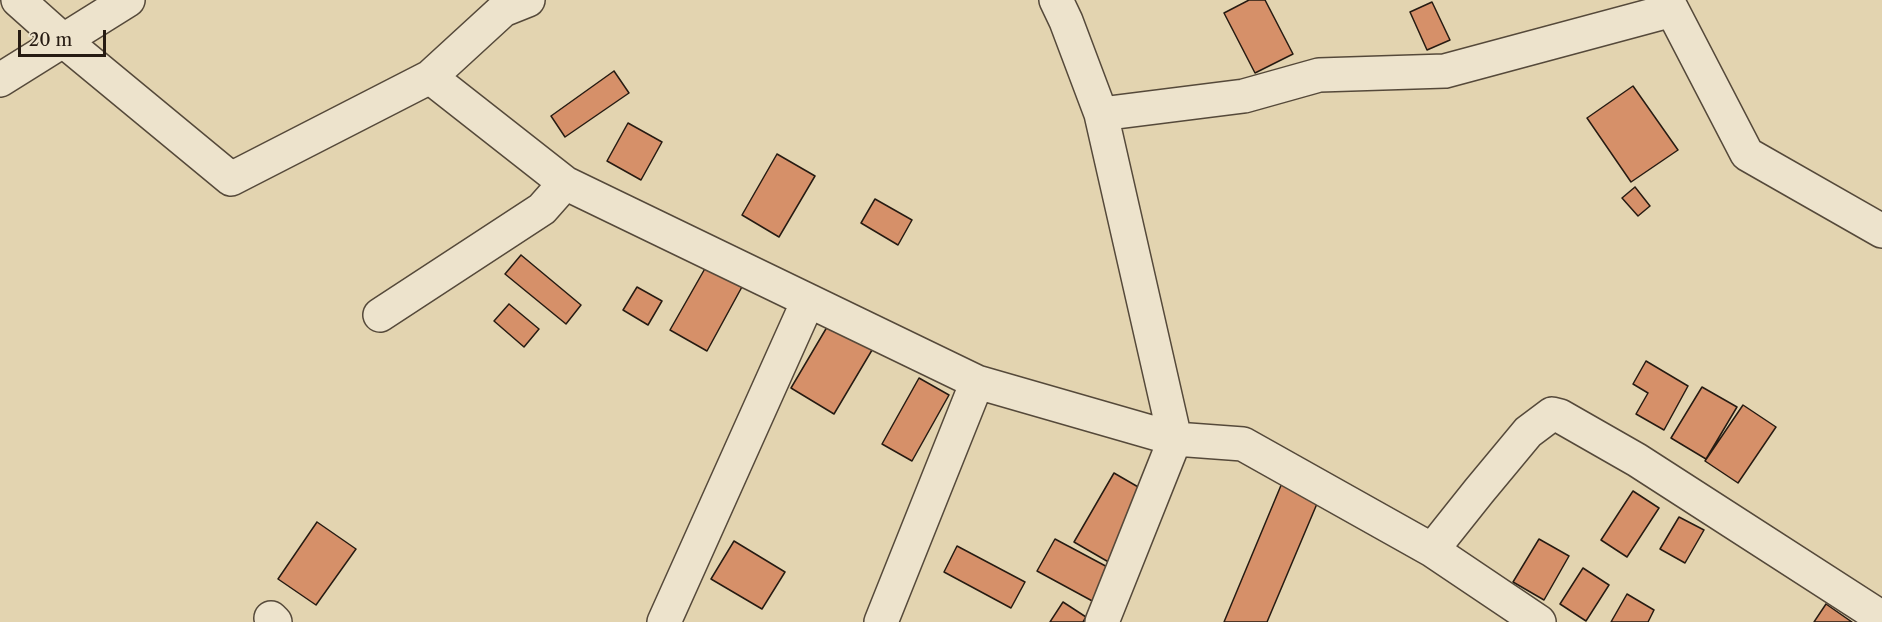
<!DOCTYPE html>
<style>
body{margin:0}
#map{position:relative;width:1882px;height:622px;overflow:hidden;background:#e3d4b0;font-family:"Libre Caslon Text",serif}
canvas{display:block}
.scale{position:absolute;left:18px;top:30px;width:88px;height:27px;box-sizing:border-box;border:3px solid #261b12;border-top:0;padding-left:8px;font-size:18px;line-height:21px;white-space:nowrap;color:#261b12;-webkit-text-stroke:4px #ede3cc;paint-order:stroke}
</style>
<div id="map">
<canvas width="1882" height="622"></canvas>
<div class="scale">20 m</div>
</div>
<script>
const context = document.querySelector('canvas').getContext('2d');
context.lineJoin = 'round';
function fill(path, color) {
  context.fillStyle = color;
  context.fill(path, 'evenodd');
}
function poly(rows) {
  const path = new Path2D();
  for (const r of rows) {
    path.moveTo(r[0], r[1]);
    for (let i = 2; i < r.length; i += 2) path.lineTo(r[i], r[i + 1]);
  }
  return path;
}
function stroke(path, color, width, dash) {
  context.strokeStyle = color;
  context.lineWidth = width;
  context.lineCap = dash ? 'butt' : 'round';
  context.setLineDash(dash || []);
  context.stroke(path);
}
const building = poly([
 [1249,0,1265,0,1293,54,1255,73,1224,13,1249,0],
 [1432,2,1450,40,1427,50,1410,12,1432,2],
 [614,71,629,93,565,137,551,116,614,71],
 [1633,86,1678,150,1631,182,1587,118,1633,86],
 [628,123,662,142,641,180,607,161,628,123],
 [777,154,815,176,779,237,742,215,777,154],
 [1635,187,1650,206,1638,216,1622,198,1635,187],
 [875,199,912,220,898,245,861,223,875,199],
 [521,255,581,305,566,324,505,274,521,255],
 [707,265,743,285,707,351,670,330,707,265],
 [637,287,662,301,648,325,623,310,637,287],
 [509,304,539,329,524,347,494,321,509,304],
 [830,322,878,340,834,414,791,388,830,322],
 [1646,361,1688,386,1664,430,1636,414,1648,393,1633,384,1646,361],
 [919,378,949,395,912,461,882,444,919,378],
 [1702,387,1737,407,1706,459,1671,438,1702,387],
 [1743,405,1776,427,1738,483,1705,461,1743,405],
 [1114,473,1152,495,1112,564,1074,542,1114,473],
 [1282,483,1319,499,1267,622,1224,622,1282,483],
 [1633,491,1659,508,1627,557,1601,540,1633,491],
 [1679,517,1704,530,1685,563,1660,549,1679,517],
 [317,522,356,549,316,605,278,579,317,522],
 [1055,539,1113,570,1096,603,1037,571,1055,539],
 [1539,539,1569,556,1544,600,1513,582,1539,539],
 [734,541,785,572,762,609,711,579,734,541],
 [957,546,1025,582,1011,608,944,572,957,546],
 [1583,568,1609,585,1586,621,1560,604,1583,568],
 [1627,594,1654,610,1648,622,1611,622,1627,594],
 [1063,602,1086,617,1083,622,1050,622,1063,602],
 [1826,604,1852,622,1814,622,1826,604]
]);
fill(building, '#d69069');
stroke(building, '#261b12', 1.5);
const minor = poly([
 [18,0,64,41,231,179,430,77,503,10,528,0],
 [1056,0,1066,21,1101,114,1175,439,1102,622],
 [1667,0,1747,154,1882,231],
 [430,77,565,183,977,382,881,622],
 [0,80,128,0],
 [1101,114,1244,96,1319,75,1445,71,1672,10],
 [380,315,542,209,565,183],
 [977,382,1175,439,1243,444,1432,550,1539,622],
 [1432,550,1479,491,1528,432,1552,414,1560,416,1637,460,1882,618],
 [271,618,275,622],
 [664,622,808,301]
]);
stroke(minor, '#55493a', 36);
stroke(minor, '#ede3cc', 33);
</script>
